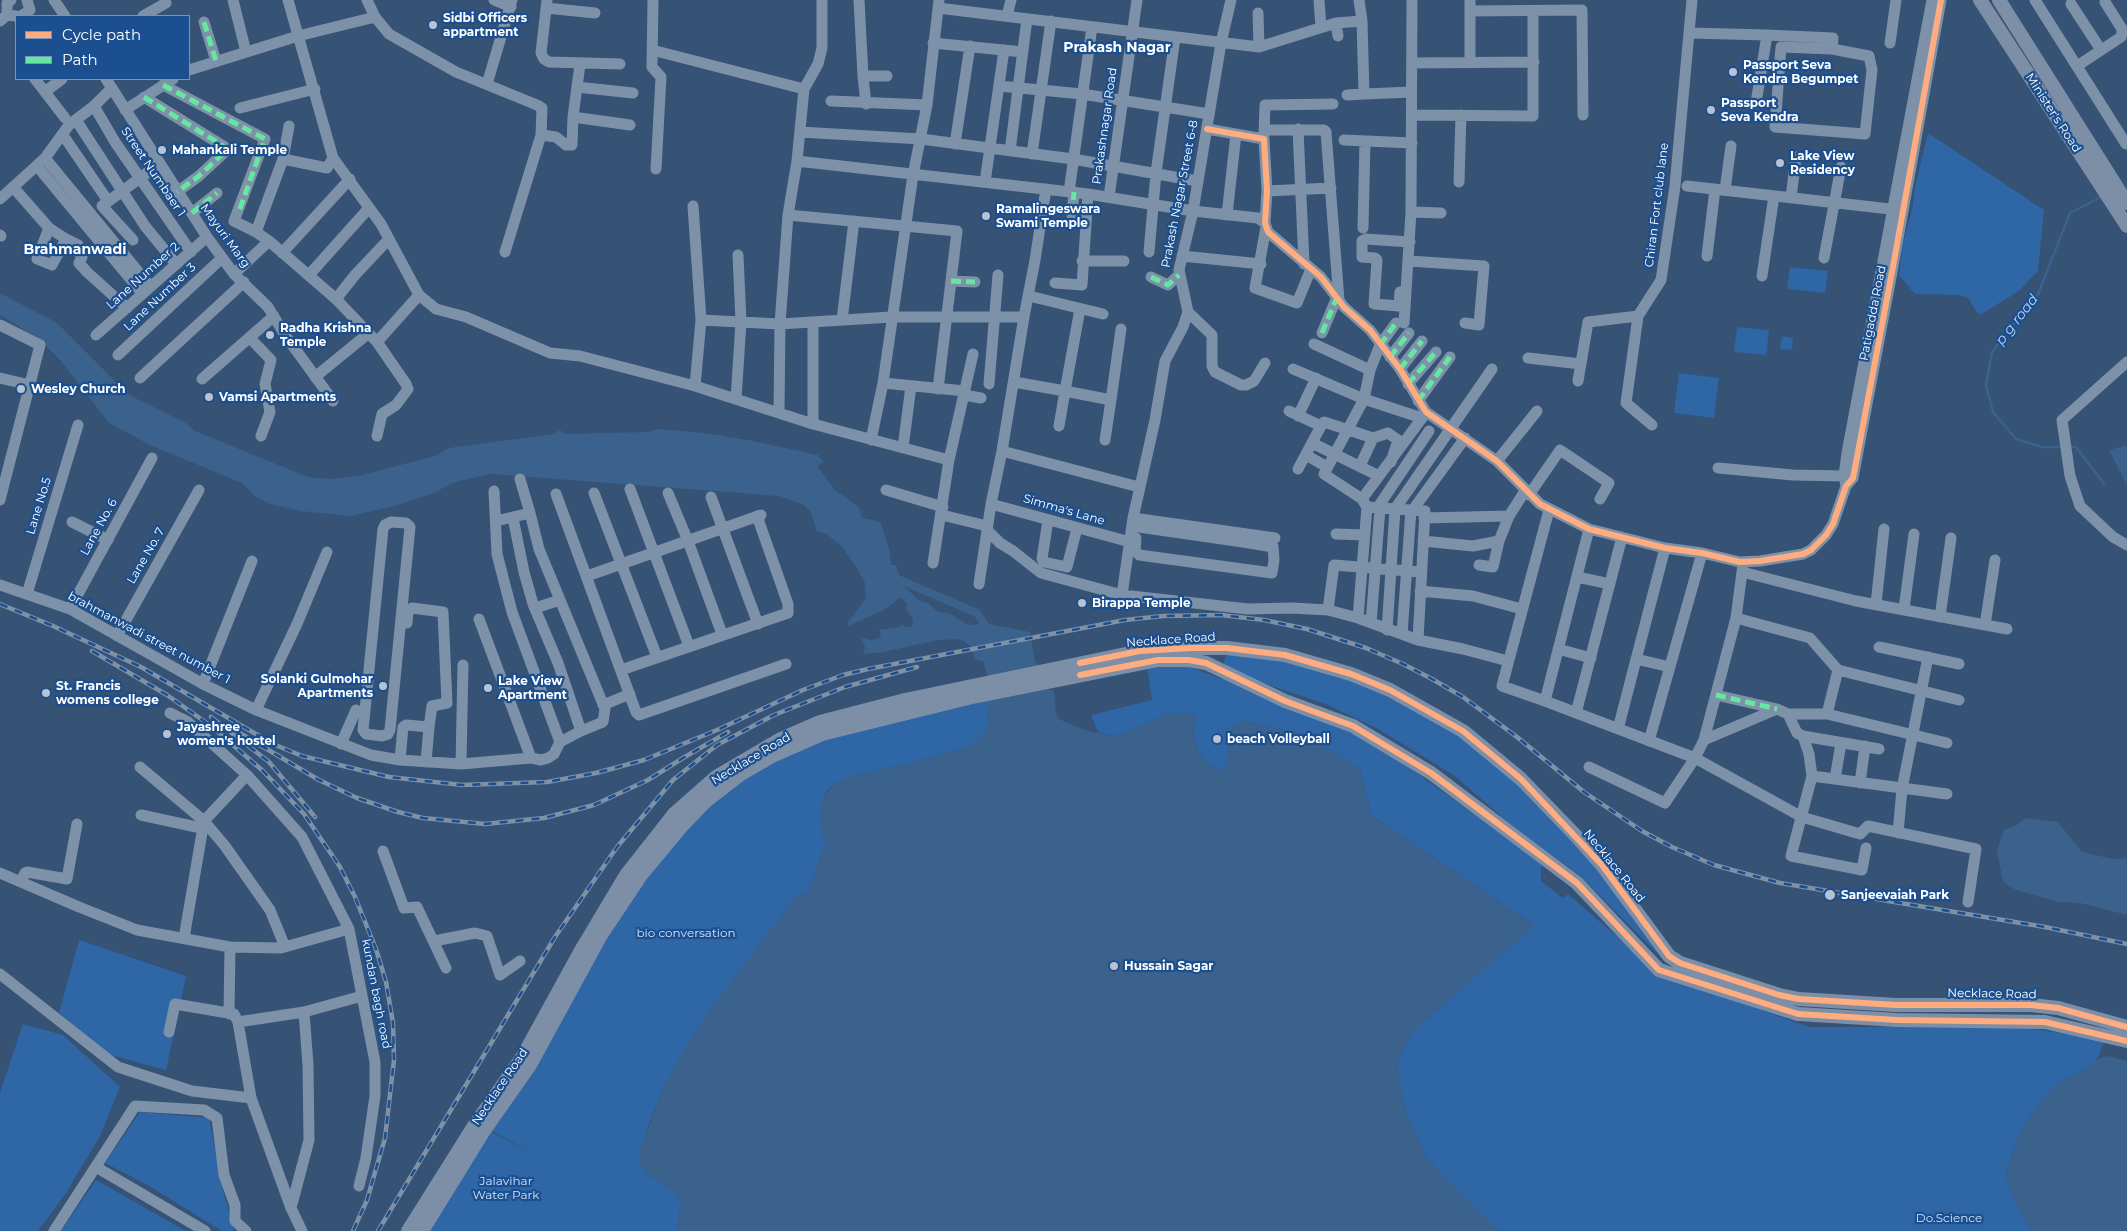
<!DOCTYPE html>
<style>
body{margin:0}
#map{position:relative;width:2127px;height:1231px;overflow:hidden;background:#365274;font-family:Montserrat,sans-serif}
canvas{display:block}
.legend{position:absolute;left:15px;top:15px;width:175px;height:65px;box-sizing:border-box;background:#1b4f8f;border:1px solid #7695bc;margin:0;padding:6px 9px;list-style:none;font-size:15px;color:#fff}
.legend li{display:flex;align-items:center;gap:10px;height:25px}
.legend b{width:25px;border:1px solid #7695bc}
</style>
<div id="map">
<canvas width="2127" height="1231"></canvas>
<ul class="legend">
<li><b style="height:6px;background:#ffac80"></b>Cycle path</li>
<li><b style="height:6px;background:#66e7a1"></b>Path</li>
</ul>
</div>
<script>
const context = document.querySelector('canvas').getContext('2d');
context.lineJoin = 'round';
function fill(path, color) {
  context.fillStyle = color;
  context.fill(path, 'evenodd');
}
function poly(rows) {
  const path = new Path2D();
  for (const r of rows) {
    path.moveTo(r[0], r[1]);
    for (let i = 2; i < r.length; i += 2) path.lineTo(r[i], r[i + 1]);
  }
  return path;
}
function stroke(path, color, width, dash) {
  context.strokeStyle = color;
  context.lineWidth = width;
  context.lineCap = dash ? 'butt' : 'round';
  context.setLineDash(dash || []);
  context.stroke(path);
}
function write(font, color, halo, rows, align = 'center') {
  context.font = font + ' Montserrat,sans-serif';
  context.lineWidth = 4.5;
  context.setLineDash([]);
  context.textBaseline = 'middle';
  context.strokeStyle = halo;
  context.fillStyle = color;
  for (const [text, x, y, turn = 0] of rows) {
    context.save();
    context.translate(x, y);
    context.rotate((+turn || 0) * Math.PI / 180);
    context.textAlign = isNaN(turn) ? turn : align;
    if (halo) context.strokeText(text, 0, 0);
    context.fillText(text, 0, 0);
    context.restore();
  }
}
fill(poly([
 [1928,133,2044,210,2038,271,2019,291,1980,315,1976,311,1968,298,1959,295,1915,294,1899,275,1903,243,1912,210,1915,187],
 [1790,267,1828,271,1825,293,1787,289],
 [1737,327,1769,330,1766,355,1734,352],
 [1782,336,1793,338,1792,350,1780,349],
 [1679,373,1719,378,1714,418,1674,413],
 [1226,654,1298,662,1351,676,1442,722,1504,769,1587,854,1642,932,1664,957,1663,959,1579,875,1510,824,1455,776,1378,729,1328,705,1242,676,1223,666],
 [1170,665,1190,667,1297,707,1377,745,1541,862,1541,881,1563,898,1568,894,1619,938,1653,972,1809,1027,2022,1027,2105,1040,2097,1059,2087,1069,2056,1084,2023,1125,2006,1171,2007,1179,2017,1206,2031,1231,1499,1231,1447,1181,1426,1157,1405,1109,1397,1069,1403,1048,1412,1032,1533,925,1371,815,1360,769,1294,732,1247,722,1239,723,1229,732,1228,758,1225,768,1218,771,1206,762,1198,750,1193,732,1197,718,1192,713,1169,713,1125,734,1113,736,1098,732,1091,715,1152,700,1147,668],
 [989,700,988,727,978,740,969,746,915,762,851,777,834,784,827,791,823,798,822,834,826,843,808,892,798,895,789,904,780,920,765,936,663,1089,649,1124,640,1152,647,1174,669,1187,678,1195,681,1202,677,1231,430,1231,489,1131,536,1155,490,1130,632,898,669,849,715,799,747,776,819,738],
 [79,940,186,976,166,1070,107,1054,59,1013],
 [23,1024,63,1035,120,1087,100,1136,66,1193,38,1231,0,1231,0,1093],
 [140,1112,209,1118,222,1186,234,1231,222,1231,146,1184,105,1163],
 [96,1180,186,1231,61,1231]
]), '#2f66a5');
fill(poly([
 [0,293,57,323,129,395,186,423,195,431,308,477,332,479,358,476,435,456,449,448,554,434,560,430,565,434,648,432,659,429,704,433,748,440,818,455,824,462,817,466,835,490,859,507,862,518,873,520,881,523,890,552,891,565,896,565,902,584,919,601,928,603,937,611,951,614,968,625,989,624,1030,632,1035,661,1046,678,1047,689,1054,691,1056,713,1058,718,1063,721,1085,730,1113,736,1125,734,1169,713,1192,713,1197,718,1193,732,1198,750,1206,762,1218,771,1225,768,1228,758,1229,732,1233,726,1239,723,1247,722,1294,732,1333,750,1360,769,1371,815,1534,926,1412,1032,1403,1048,1397,1069,1405,1109,1426,1157,1447,1181,1499,1231,677,1231,681,1202,678,1195,669,1187,647,1174,641,1166,639,1152,663,1089,682,1053,705,1017,765,936,780,920,789,904,798,895,808,892,826,843,822,834,820,812,823,798,834,784,851,777,915,762,969,746,978,740,988,727,989,700,987,674,983,661,976,660,970,646,961,639,938,640,884,652,863,654,865,647,860,636,869,640,878,639,881,635,879,630,899,627,902,624,905,627,910,627,913,625,913,619,906,610,907,604,903,599,900,598,884,610,848,626,847,624,866,598,865,583,857,568,842,547,827,534,817,531,810,511,804,505,779,496,491,474,455,482,431,494,395,506,350,516,301,511,270,504,254,496,242,483,152,446,109,423,61,361,38,338,0,315],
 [2127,445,2127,485,2109,450],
 [2025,818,2058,822,2082,852,2113,859,2127,858,2127,915,2080,903,2058,902,2016,890,2003,882,1997,851,2004,830,2017,825],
 [2107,1056,2127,1061,2127,1231,2031,1231,2017,1206,2007,1179,2006,1171,2023,1125,2056,1084,2087,1069,2097,1059]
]), '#3b618d');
stroke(poly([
 [2063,447,2042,447,2016,439,1993,412,1986,385,1992,352,2038,294,2070,213,2103,196],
 [2069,447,2076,447,2104,484]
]), '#3b618d', 2.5);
stroke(poly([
 [893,577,977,613,989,631]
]), '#3b618d', 8);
stroke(poly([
 [54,0,65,16],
 [233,0,246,52],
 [288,0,333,158,381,224,419,295,377,342],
 [367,0,375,17,389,34,456,72,537,105,542,108,541,135,505,252],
 [494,0,511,7],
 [547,0,541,53,544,59,549,62,620,64],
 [653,0,652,67,661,77,656,169],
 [859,0,863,76],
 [1319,0,1321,27],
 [1359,0,1362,21,1364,94,1411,92],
 [1470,0,1470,63],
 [2035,0,2126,144],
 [2071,4,2101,50],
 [546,8,595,13],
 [938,8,1259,47,1336,23,1362,21],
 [1470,11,1582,10,1583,115],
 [1258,13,1259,47],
 [7,15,7,3,11,0],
 [21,16,30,10,27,0],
 [143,16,166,3],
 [1007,16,1011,0],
 [0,21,7,15,16,16],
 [204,22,216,61],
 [1336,23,1338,36],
 [1690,33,1767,35,1756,103],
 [1767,35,1833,38,1832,49],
 [933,43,1023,52],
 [1890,43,1896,0],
 [1781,47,1832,49,1869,56,1872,70,1865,134,1775,127,1781,47],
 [652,50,804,89,818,64,822,48,822,0],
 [1412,63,1534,62],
 [2077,66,2121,37,2122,34,2122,29,2105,2],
 [189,70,298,36,375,17],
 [35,79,65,118],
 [106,79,207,237,234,274,268,307,285,335,333,401],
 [487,84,512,0],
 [163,85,265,139,234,221,256,232,269,241,336,299,377,342,406,384,408,389,396,405,382,414,377,436],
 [999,86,1082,94,1209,114],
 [577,87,633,93],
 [46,91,62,79],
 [1347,95,1364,94],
 [144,97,228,149,199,176,177,192],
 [831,101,927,105],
 [866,104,863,76,887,76],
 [94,106,115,142,191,252],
 [240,108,315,89],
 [125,110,173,79],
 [1412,115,1533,116,1533,11],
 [573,117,630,125],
 [76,120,145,226,176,264],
 [1207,129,1264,139,1267,191,1265,223,1268,232,1321,277,1344,307,1370,330,1400,369,1426,412,1497,461,1540,504,1589,529,1665,548,1702,553,1740,562,1760,561,1803,554,1811,550,1826,535,1833,524,1846,486,1853,478,1892,272,1941,0],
 [1298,129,1304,264],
 [1265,130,1324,130,1326,132,1339,300],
 [800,132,921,139,1073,159,1197,181],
 [63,135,108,201],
 [541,135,556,137,566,145,572,145,573,117,580,64],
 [1264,135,1265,105,1333,104],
 [1344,140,1412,143],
 [955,144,970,46],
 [1010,151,1027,19],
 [1032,154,1051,21],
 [45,158,150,286],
 [283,159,289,126],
 [797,161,1088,194,1193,211,1258,218,1265,223],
 [37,166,142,293],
 [985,182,1004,50],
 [1459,182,1461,115],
 [1687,186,1899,210],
 [13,187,49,228,66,239,52,265,37,259,49,228],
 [1725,190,1731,146],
 [1267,191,1331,188],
 [1069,192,1092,27],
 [1109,197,1137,0],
 [1791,198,1796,157],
 [0,199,45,158,69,125,94,106,112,88],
 [693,206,701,320,695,386],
 [1411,212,1441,213],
 [192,213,217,193],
 [788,215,957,231,938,389],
 [1072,215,1074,192],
 [1227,215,1236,134],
 [1266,227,1255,288,1297,303,1311,269],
 [1363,228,1365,141],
 [256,232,283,159,327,168,333,158],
 [0,235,1,236],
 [66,239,78,245,77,250,82,257,79,263,87,272,127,308],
 [133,240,102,206,159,164],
 [1149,252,1156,173,1175,38],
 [282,253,350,179],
 [1182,256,1261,264],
 [1707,256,1715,189],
 [1824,258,1841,167],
 [1082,261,1124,261],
 [1409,261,1484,266,1479,325,1465,323],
 [234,274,269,241],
 [309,275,369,208],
 [1762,276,1774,196],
 [1151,277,1168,285,1179,275],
 [951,281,975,282],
 [1055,283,1082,285,1088,194],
 [1400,292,1399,306,1374,304,1377,260,1375,258,1362,257,1362,241,1366,239,1410,242],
 [419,295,436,309,466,317,550,353,580,356,695,386,813,424,949,460],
 [1029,296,1103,314],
 [336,299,355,275,389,239],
 [1080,309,1065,391,1111,400,1121,329],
 [1188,312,1212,335,1212,366,1215,372,1241,385,1246,385,1254,381,1265,363],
 [701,320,780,324,891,317,1024,317],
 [842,320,854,221],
 [813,322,813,424],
 [1396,323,1380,345,1370,370,1364,399,1324,474,1362,499,1367,507,1425,511,1418,640],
 [1404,323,1411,212,1412,0],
 [0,325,40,345,0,500],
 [1322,333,1337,297],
 [96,335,207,237],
 [250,338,271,360,265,384,270,412,261,436],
 [1314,344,1370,370],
 [118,355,222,258],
 [1390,357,1409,333],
 [1528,358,1581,364],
 [2127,362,2062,420,2070,476,2080,506,2113,537,2127,545],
 [1293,369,1364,399,1422,418],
 [1400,369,1422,341],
 [315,377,364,337],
 [0,378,30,385],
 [140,378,244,282],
 [202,379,274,316],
 [1578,381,1588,322,1638,316],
 [1014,382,1065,391,1059,426],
 [883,383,965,391],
 [989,384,998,275],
 [1408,384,1436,352],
 [964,395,981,398],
 [736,399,741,322,738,255],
 [1418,401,1450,357],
 [1289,411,1321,426,1324,422,1373,438,1388,433,1398,440,1391,462],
 [779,413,780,324,788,215,797,161,804,89],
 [1298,416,1316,378],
 [1652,425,1626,403,1638,316,1661,280,1675,186,1692,0],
 [871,440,883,383,913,175,927,105,939,0],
 [1105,440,1111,400],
 [1312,443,1379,476],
 [903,448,911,386],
 [1002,451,1139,487],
 [1306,455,1327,467],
 [1497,461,1537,411],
 [1360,466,1373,438],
 [1718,468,1793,475,1844,476],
 [1298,469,1321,426],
 [1846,486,1844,476,1847,453,1932,0],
 [630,489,689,646],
 [886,490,943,507],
 [494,491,497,554,512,612,560,742],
 [594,493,657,657],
 [668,493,688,541,722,634],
 [556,494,636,712,639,715,786,664],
 [1529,495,1560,450,1609,483,1600,499],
 [711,497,758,624],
 [1362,499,1425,414],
 [991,504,1130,542],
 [1378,507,1429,431],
 [1549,510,1502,686,1545,701,1695,758,1802,817,1860,834,1868,826,1976,849,1968,902],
 [1412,511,1465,438],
 [530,513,539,549,605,709,603,722,581,731],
 [942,515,987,526],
 [1133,518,1275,538],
 [1424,518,1509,516],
 [1048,520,1042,559,1044,562,1067,567,1077,528],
 [496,521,530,513,520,479],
 [72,522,108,540],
 [391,522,406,523,410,527,390,730,388,734,382,736,366,734,363,730,383,529,385,525,391,522],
 [1132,526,1243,542,1243,536],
 [987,530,1000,543,1013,551,1041,573,1122,595,1248,609,1292,608,1328,610,1358,618,1418,640,1463,649,1508,661],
 [1336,534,1365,535],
 [1136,538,1135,550,1139,555,1272,573,1274,560,1273,547,1243,542],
 [1423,541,1473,546,1499,541,1509,516,1525,491],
 [933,563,949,460,973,354],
 [1479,565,1493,567,1499,541],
 [1743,565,1742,572,1856,601,2007,629],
 [587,576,761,515],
 [1577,577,1610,584],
 [979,584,991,504,1002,451,1024,317,1035,260,1046,189],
 [0,585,70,609,203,684,256,710,371,755,400,760,461,764,531,758,541,760,548,758,554,754,560,742,581,731,558,663,533,604,524,572,513,518],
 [1420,591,1473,596,1522,609],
 [27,594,78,425],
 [1122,595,1133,518,1155,420,1165,361,1183,327,1188,312,1179,270,1193,211,1221,43,1231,0],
 [1876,604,1884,529],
 [535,608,560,600],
 [70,609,152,458],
 [1904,609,1914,534],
 [1328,610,1334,565,1421,572],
 [1940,617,1951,538],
 [1358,618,1367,507],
 [1736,618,1810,638,1838,670,1959,700],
 [479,619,531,758],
 [1371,623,1380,508],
 [1985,625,1995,560],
 [1387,630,1395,509,1492,369],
 [1402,634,1411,510],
 [117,636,199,490],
 [1879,647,1959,664],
 [1558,649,1591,658],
 [1636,659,1670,667],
 [621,670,788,613,788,604,757,516],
 [203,684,252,561],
 [1716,695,1777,709],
 [1545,701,1589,529],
 [603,705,630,694],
 [256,710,297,624,327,552],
 [170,713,188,722,247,775,302,837,349,929],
 [1576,713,1622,537],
 [1788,714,1797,733,1803,736,1809,754,1812,776,1791,856,1862,870,1866,848],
 [1827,714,1947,743],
 [1618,729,1665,548],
 [1803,736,1879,749],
 [1704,740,1777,709,1788,714,1827,714,1838,670],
 [1649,741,1702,553],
 [341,744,356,710],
 [400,760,403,727,406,725,429,727,432,706,447,703,443,612,412,608,408,612,407,623],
 [426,762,429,727],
 [461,764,463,665],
 [140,767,204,821,225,846,270,910,285,947],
 [1589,767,1665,803,1695,758,1704,740,1736,618,1742,572],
 [1812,776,1947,794],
 [1835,779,1841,743],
 [1860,783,1865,746],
 [141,815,201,828],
 [1898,833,1902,789,1928,657],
 [383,851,404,908,417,907,446,968],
 [0,873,79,907,137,930,230,947,281,948,349,929,375,1062,375,1096,366,1158,359,1186],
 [21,881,25,873,27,872,67,879,77,824],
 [184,938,204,821,247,775],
 [434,941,475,933,487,936,500,975,520,961],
 [0,974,118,1067,192,1091,251,1098],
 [229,1014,230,947],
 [238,1022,304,1012,362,996],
 [169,1032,175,1004,234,1014,238,1022,251,1098,291,1208,302,1231],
 [96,1167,205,1231],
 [291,1208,309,1140,308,1065,304,1012],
 [54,1231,135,1106,204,1110,217,1118,224,1175,235,1205,235,1221,246,1231]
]), '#7d92a8', 11);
stroke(poly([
 [1980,0,2127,226],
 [1999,0,2127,203],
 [408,1231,474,1126,523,1056,583,947,626,875,674,814,716,777,779,740,820,722,905,700,1140,651,1192,648,1227,648,1285,655,1351,674,1390,690,1463,731,1521,779,1578,838,1602,865,1669,956,1680,963,1779,995,1799,999,1896,1005,2031,1005,2058,1008,2127,1027],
 [422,1231,483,1132,530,1065,601,935,641,875,681,827,706,801,741,774,774,755,822,734,968,698,1158,660,1189,660,1206,663,1285,701,1353,726,1431,773,1577,883,1659,970,1798,1014,1897,1020,2045,1022,2127,1041]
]), '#7d8ea7', 14);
const rail = poly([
 [0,604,53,626,141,667,273,744,302,756,389,777,462,785,547,782,596,773,644,760,717,730,803,690,843,675,868,669,1125,620,1163,616,1221,615,1264,620,1307,629,1366,648,1403,664,1432,679,1463,697,1517,737,1584,792,1642,831,1672,847,1714,865,1780,883,2045,927,2127,944],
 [92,651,167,695,211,726,263,771,304,814,340,867,355,897,376,949,386,982,393,1023,394,1060,385,1138,367,1200,353,1231],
 [211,717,269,762,315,817],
 [233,729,319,780,357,798,398,812,423,818,485,824,544,818,594,805,648,780,683,758,728,732],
 [378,1231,555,937,617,847,673,780,717,745,774,715,845,687,917,667]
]);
stroke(rail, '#7e92a7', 4.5);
stroke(rail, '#1b4f8f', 2.5, [8]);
stroke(poly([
 [204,22,216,61],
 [163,85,265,139,239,211],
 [144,97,228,149,199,176,177,192],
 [192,213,217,193],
 [1072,215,1074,192],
 [1151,277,1168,285,1179,275],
 [951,281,975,282],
 [1322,333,1337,297],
 [1380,345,1396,323],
 [1390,357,1409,333],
 [1400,369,1422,341],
 [1408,384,1436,352],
 [1418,401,1450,357],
 [1716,695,1777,709]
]), '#66e7a1', 5, [10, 5]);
stroke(poly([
 [1207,129,1264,139,1267,191,1265,223,1268,232,1321,277,1344,307,1370,330,1400,369,1426,412,1497,461,1540,504,1589,529,1665,548,1702,553,1740,562,1760,561,1803,554,1811,550,1826,535,1833,524,1846,486,1853,478,1892,272,1941,0],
 [1080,663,1140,651,1192,648,1227,648,1285,655,1351,674,1390,690,1463,731,1521,779,1602,865,1669,956,1680,963,1779,995,1799,999,1896,1005,2031,1005,2058,1008,2127,1027],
 [1080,675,1158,660,1189,660,1206,663,1285,701,1353,726,1431,773,1577,883,1659,970,1798,1014,1897,1020,2045,1022,2127,1041]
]), '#ffac80', 6);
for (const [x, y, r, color] of [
 [433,25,5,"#b9c2ce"],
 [1733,72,5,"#b9c2ce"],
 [1711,110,5,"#b9c2ce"],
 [162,150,5,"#b9c2ce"],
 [1780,163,5,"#b9c2ce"],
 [986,216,5,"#b9c2ce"],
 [270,335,5,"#b9c2ce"],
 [21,389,5,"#b9c2ce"],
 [209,397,5,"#b9c2ce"],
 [1082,603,5,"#b9c2ce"],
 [383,686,5,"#b9c2ce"],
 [488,688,5,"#b9c2ce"],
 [46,693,5,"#b9c2ce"],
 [167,734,5,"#b9c2ce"],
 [1217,739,5,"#b9c2ce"],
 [1830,895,6,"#b9c2ce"],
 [1114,966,5,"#b9c2ce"]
]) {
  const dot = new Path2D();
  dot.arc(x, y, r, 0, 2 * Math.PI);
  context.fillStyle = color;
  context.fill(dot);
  stroke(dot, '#1b4f8f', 2);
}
write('bold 12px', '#fff', '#1b4f8f', [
 ["Sidbi Officers",443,18],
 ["appartment",443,32],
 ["Passport Seva",1743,65],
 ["Kendra Begumpet",1743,79],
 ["Passport",1721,103],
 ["Seva Kendra",1721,117],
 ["Mahankali Temple",172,150],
 ["Lake View",1790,156],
 ["Residency",1790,170],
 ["Ramalingeswara",996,209],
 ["Swami Temple",996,223],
 ["Radha Krishna",280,328],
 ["Temple",280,342],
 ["Wesley Church",31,389],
 ["Vamsi Apartments",219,397],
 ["Birappa Temple",1092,603],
 ["Solanki Gulmohar",373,679,"right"],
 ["Apartments",373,693,"right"],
 ["Lake View",498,681],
 ["Apartment",498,695],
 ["St. Francis",56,686],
 ["womens college",56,700],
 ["Jayashree",177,727],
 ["women's hostel",177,741],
 ["beach Volleyball",1227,739],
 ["Sanjeevaiah Park",1841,895],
 ["Hussain Sagar",1124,966]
], 'left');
write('12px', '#fff', '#1b4f8f', [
 ["Minister's Road",2053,113,57],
 ["Prakashnagar Road",1105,126,-82],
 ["Street Numbaer 1",153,172,56],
 ["Prakash Nagar Street 6-8",1180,194,-79],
 ["Chiran Fort club lane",1657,205,-83],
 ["Mayuri Marg",225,236,54],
 ["Lane Number 2",143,276,-42],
 ["Lane Number 3",160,297,-43],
 ["Patigadda Road",1873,313,-79],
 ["Lane No.5",39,506,-73],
 ["Simma's Lane",1064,510,16],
 ["Lane No. 6",99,527,-61],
 ["Lane No. 7",146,556,-60],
 ["brahmanwadi street number 1",149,638,28],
 ["Necklace Road",1171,640,-4],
 ["Necklace Road",751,759,-31],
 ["Necklace Road",1614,866,51],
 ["kundan bagh road",376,994,79],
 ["Necklace Road",1992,994,1],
 ["Necklace Road",500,1087,-56]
]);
write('12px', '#cfe3fa', '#1b4f8f', [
 ["bio conversation",686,933],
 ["Jalavihar",506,1181],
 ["Water Park",506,1195],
 ["Do.Science",1949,1218]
]);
write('bold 14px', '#fff', '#1b4f8f', [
 ["Prakash Nagar",1117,48],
 ["Brahmanwadi",75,250]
]);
write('italic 14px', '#b5d3f5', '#1b4f8f', [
 ["p g road",2017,320,-52]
]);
</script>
